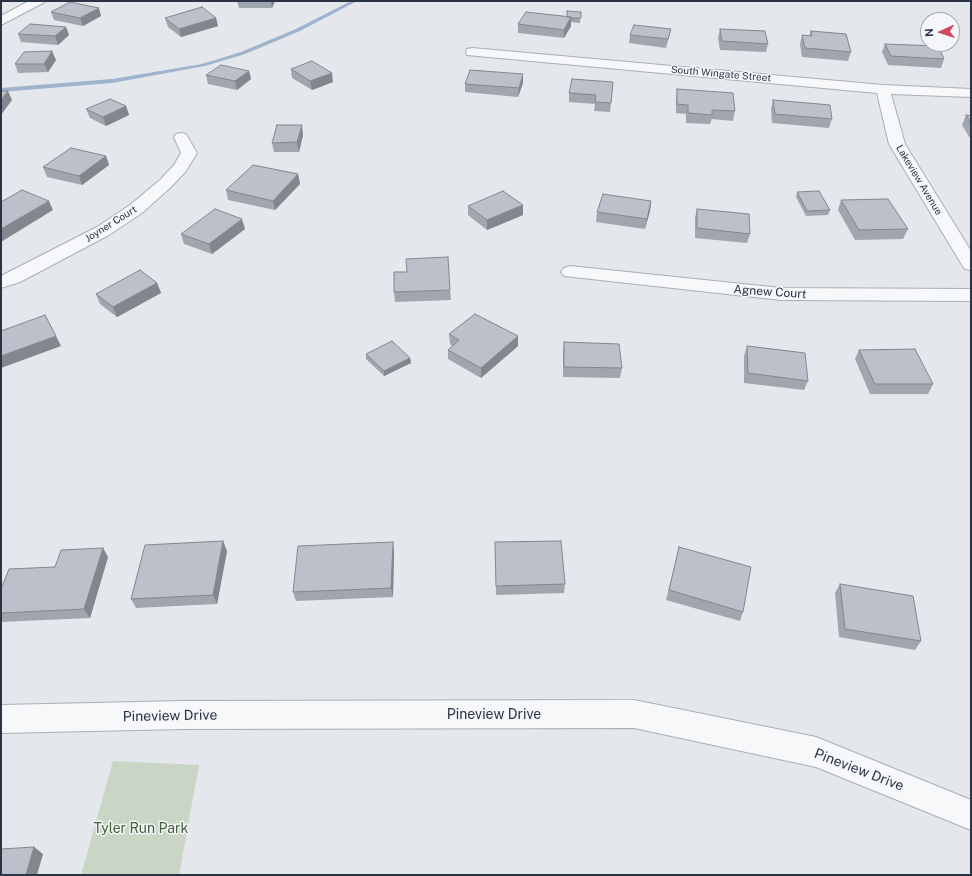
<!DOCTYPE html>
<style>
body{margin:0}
#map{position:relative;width:972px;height:876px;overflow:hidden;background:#e4e7ec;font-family:"Public Sans",sans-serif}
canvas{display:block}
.frame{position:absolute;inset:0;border:2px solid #2b3445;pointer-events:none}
.north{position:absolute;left:920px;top:12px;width:40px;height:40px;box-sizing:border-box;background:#f4f6f9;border:1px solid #a4a8b1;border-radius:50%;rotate:267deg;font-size:11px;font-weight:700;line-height:16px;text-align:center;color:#2b3445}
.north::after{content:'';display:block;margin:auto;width:14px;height:18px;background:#d1495b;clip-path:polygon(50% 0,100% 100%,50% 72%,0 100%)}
</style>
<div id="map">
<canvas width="972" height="876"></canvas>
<div class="frame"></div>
<div class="north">N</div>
</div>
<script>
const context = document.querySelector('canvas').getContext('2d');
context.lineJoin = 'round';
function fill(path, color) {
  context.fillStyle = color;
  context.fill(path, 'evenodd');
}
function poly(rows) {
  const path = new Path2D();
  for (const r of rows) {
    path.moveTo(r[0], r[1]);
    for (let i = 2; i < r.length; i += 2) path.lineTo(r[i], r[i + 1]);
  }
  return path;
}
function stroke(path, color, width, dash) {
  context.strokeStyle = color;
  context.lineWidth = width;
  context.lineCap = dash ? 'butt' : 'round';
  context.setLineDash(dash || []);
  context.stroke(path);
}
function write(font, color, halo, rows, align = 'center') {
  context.font = font + ' "Public Sans",sans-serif';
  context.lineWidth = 3;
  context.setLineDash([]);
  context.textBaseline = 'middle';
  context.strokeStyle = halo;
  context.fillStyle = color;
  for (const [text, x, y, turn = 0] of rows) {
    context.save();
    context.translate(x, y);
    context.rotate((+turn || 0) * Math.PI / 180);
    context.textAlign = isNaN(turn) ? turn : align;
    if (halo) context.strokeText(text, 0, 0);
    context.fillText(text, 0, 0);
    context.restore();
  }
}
fill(poly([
 [113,761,199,765,179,875,81,875]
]), '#c9d6c5');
fill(poly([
 [351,1,357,1,300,31,245,54,205,66,112,83,1,92,1,88,112,79,202,64,241,52,296,29,351,1]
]), '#9fb4cc');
const minor = poly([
 [29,1,45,1,43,3,1,25,1,16,29,1],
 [472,48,883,85,971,89,971,97,891,94,905,144,971,251,971,270,965,269,962,265,889,144,877,93,467,55,466,52,467,49,472,48],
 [181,133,186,134,197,153,186,171,172,186,142,213,109,235,20,282,1,288,1,276,97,227,130,205,160,180,174,165,181,153,174,137,176,134,181,133],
 [570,266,781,288,971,289,971,301,781,300,564,276,561,272,564,268,570,266],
 [634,700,816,737,971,800,971,830,816,767,634,728,184,729,1,733,1,705,184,701,634,700]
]);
stroke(minor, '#a9aeb7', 2);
fill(minor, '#f7f8fa');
fill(poly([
 [237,1,275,1,272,8,239,8],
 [51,12,101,16,83,26,54,20],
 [581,12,580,23,571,22,571,26,564,38,518,33,518,24,567,17],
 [165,18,216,18,218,26,181,37,168,27],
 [66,27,69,35,58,45,21,42,18,34],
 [671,29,669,37,666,48,629,43,630,35],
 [720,29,768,44,766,52,720,50,718,38],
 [811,31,851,52,848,61,802,57,800,44,802,35,809,36],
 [885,44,944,59,941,68,888,65,882,52],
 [56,60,48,72,18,73,15,64],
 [291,69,333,82,312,90,292,78],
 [249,71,251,79,237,90,208,84,206,75],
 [523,74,523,83,518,97,465,92,465,84],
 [613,82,610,112,594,111,595,104,569,102,569,93],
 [677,89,735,111,733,121,712,119,710,124,686,123,686,114,676,113,676,98],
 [773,100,832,119,829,128,772,123,771,109],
 [126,106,129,115,106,126,90,118,86,109],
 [966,115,971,116,971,140,962,125],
 [303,135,299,152,274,152,272,143],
 [106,156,109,165,82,185,47,177,43,167],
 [298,174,300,184,275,210,228,200,226,190],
 [797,192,830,210,828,215,806,216,796,197],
 [841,200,908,229,903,239,855,240,838,210],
 [651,201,650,211,645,229,596,222,597,212],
 [523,205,523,215,487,230,468,215,468,206],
 [697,209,750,234,747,243,695,238,695,218],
 [245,229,212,254,184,244,181,234],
 [157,283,161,293,117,317,100,304,96,294],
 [450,290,451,300,395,302,394,292],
 [449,334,518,346,481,378,448,359,448,350,452,346,450,344],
 [564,342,622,368,620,378,563,377,563,352],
 [747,346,808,381,804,390,744,383,744,356],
 [859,350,933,384,928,394,870,394,855,359],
 [366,354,410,358,411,363,384,376,366,359],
 [495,542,565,584,564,593,496,595],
 [679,547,743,612,740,621,666,600],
 [227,551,217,604,136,608,131,599],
 [394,552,393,597,296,601,293,592],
 [108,557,90,618,1,622,1,589],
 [840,584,921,641,915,650,839,637,835,593]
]), '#a1a5ae');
fill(poly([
 [271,1,275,1,272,8],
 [99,8,101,16,83,26,80,18],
 [571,17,571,26,564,38,564,30],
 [216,18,218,26,181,37,179,29],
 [66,27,69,35,58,45,55,36],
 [52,51,56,60,48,72,44,64],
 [249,71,251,79,237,90,235,81],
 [332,73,333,82,312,90,310,81],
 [523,74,523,83,518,97,519,88],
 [8,91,12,100,1,115,1,100],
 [126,106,129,115,106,126,103,117],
 [302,125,303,135,299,152,297,142],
 [106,156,109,165,82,185,79,176],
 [298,174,300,184,275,210,273,201],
 [49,201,53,210,1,242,1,229],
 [651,201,650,211,645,229,647,219],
 [523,205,523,215,487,230,487,220],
 [242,219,245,229,212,254,209,244],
 [157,283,161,293,117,317,113,307],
 [56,336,61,346,1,368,1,356],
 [518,336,518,346,481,378,481,368],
 [410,358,411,363,384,376,384,371],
 [223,541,227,551,217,604,213,595],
 [393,542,394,552,393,597,391,588],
 [103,548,108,557,90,618,84,609],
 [34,847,43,854,37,875,26,875]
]), '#83868d');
const building = poly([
 [70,2,99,8,80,18,51,12,70,2],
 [202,7,216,18,179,29,165,18,202,7],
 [567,11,581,12,581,18,571,18,571,17,567,17,567,11],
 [526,12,571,17,564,30,518,24,526,12],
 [30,24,66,27,55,36,18,34,30,24],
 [634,25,671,29,668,39,630,35,634,25],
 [720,29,765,31,768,44,722,41,720,29],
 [811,31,846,34,851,52,805,48,802,35,812,36,811,31],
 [885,44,938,46,944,59,891,56,885,44],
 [52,51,44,64,15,64,24,52,52,51],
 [312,61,332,73,310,81,291,69,312,61],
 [221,65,249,71,235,81,206,75,221,65],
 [470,70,523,74,519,88,465,84,470,70],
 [572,79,613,82,611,103,595,102,596,95,569,93,572,79],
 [677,89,733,93,735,111,712,110,712,115,688,113,688,105,677,104,677,89],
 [1,91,8,91,1,100,1,91],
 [110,99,126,106,103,117,86,109,110,99],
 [773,100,830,105,832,119,775,114,773,100],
 [966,115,971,116,971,123,966,115],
 [277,125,302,125,297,142,272,143,277,125],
 [71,148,106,156,79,176,43,167,71,148],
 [253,165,298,174,273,201,226,190,253,165],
 [22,190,49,201,1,229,1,202,22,190],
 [503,191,523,205,487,220,468,206,503,191],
 [819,191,830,210,807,211,797,192,819,191],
 [603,194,651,201,647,219,597,212,603,194],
 [888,199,908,229,859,230,841,200,888,199],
 [215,209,242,219,209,244,181,234,215,209],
 [697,209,749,214,750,234,697,228,697,209],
 [448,257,450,290,394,292,394,272,407,272,406,259,448,257],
 [140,270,157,283,113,307,96,294,140,270],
 [475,314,518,336,481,368,448,350,459,340,449,334,475,314],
 [45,315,56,336,1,356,1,331,45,315],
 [392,341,410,358,384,371,366,354,392,341],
 [564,342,619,344,622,368,564,367,564,342],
 [747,346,805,353,808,381,748,373,747,346],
 [915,349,933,384,875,384,859,350,915,349],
 [223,541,213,595,131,599,145,545,223,541],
 [561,541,565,584,496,586,495,542,561,541],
 [393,542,391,588,293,592,298,546,393,542],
 [679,547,751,567,743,612,669,590,679,547],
 [103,548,84,609,1,613,1,589,9,569,55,567,61,550,103,548],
 [840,584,913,596,921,641,845,629,840,584],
 [34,847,26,875,1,875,1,849,34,847]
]);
fill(building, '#bbc0ca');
stroke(building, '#83868d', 1);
write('10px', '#2b3445', '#f4f6f9', [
 ["South Wingate Street",721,74,5],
 ["Lakeview Avenue",919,180,59],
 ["Joyner Court",111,224,-32]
]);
write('12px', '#2b3445', '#f4f6f9', [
 ["Agnew Court",770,292,4]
]);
write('14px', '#2b3445', '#f4f6f9', [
 ["Pineview Drive",494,715],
 ["Pineview Drive",170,716,-1],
 ["Pineview Drive",859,770,21]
]);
write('14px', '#3f6138', '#f4f6f9', [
 ["Tyler Run Park",141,829]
]);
</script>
